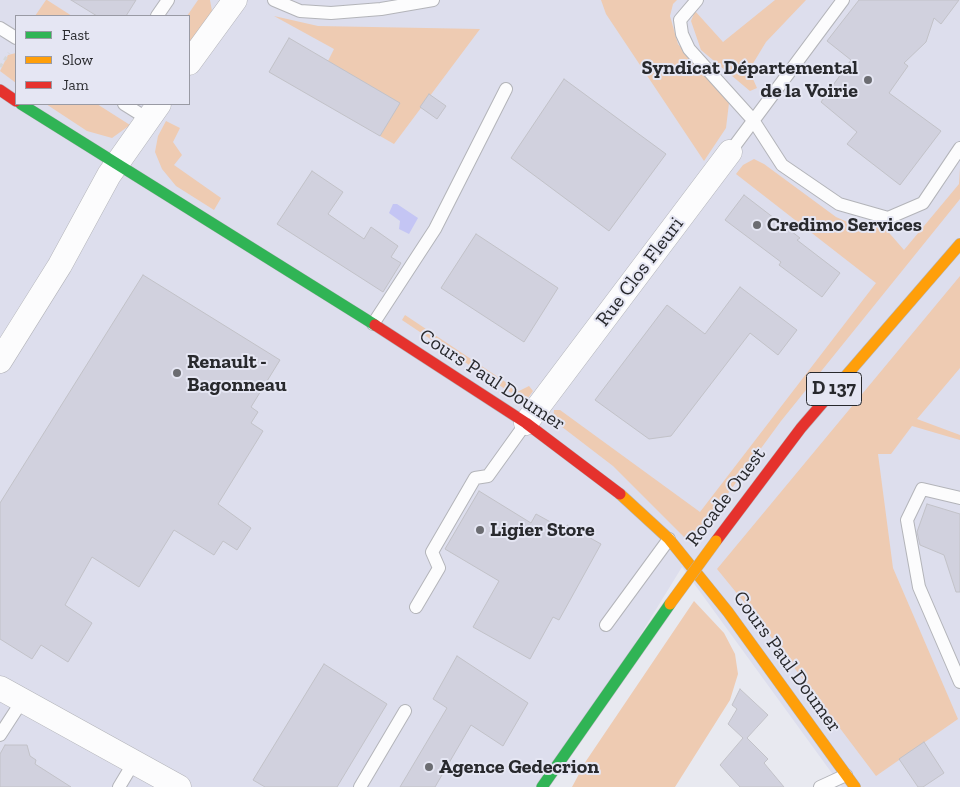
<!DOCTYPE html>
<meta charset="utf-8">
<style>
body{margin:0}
#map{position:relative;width:960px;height:787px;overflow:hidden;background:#e8e9f0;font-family:"Zilla Slab",serif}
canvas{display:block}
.legend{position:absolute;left:15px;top:15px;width:175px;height:90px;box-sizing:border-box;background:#e5e6f3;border:1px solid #999aa4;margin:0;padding:6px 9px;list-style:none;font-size:15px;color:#28292d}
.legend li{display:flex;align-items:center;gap:10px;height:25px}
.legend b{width:25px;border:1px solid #999aa4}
</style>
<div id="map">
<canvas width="960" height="787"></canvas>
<ul class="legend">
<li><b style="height:6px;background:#30b455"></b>Fast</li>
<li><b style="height:6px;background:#ff9f0a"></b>Slow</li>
<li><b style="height:6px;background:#e5322d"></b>Jam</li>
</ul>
</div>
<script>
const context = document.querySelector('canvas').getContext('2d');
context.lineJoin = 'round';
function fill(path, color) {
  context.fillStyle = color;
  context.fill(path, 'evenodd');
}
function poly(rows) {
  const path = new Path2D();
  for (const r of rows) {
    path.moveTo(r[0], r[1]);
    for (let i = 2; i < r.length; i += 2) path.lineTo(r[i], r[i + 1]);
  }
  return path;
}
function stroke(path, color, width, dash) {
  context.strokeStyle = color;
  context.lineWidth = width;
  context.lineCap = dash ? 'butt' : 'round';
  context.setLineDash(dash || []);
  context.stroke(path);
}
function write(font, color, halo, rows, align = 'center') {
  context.font = font + ' "Zilla Slab",serif';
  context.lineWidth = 4;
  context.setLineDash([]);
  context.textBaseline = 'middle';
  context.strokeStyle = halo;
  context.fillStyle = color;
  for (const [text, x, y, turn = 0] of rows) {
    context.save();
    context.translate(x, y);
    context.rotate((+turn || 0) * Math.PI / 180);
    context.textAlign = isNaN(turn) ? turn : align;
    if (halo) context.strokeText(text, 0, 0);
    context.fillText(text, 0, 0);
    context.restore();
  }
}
fill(poly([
 [0,0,960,0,960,787,842,787,682,567,547,787,0,787],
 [16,16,189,16,189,104,16,104]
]), '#dddeed');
fill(poly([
 [46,0,47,0,72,16,35,16],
 [198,0,210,0,212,11,189,43,189,16,187,16],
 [601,0,677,0,673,4,670,16,678,44,729,103,726,128,704,161,606,14],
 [775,0,806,0,766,42,749,70,757,88,750,91,701,50,691,21,695,11,723,42],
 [274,16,318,26,480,29,394,144,380,136,399,103,328,61,334,49],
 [16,53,16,83,0,71,8,55],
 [46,104,97,104,130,125,112,138,87,131],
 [166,121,180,128,173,142,182,155,174,165,221,198,214,210,176,186,162,169,155,152,158,136],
 [754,159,764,164,836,217,859,227,884,227,904,250,959,184,960,168,960,199,781,421,691,544,613,466,553,420,554,410,560,410,700,512,876,283,736,174,743,165],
 [960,276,960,368,917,419,960,435,960,440,912,426,891,454,878,454,893,568,958,719,876,776,753,613,717,569],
 [405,315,519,391,529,386,533,391,528,398,521,398,508,391,402,320],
 [694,601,724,633,735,654,738,674,730,700,675,787,572,787,586,761]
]), '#eecbb2');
fill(poly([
 [393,204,397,204,418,218,409,234,399,229,400,221,389,213]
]), '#c4c5f4');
const building = poly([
 [71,0,136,0,126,16,97,16,71,0],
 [859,0,959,0,941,24,934,18,926,42,904,63,908,66,889,93,941,131,900,185,847,144,857,132,821,102,851,60,827,41,859,0],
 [289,38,400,103,380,136,269,72,289,38],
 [564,79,666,154,609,231,511,158,564,79],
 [429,94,446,106,437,119,420,107,429,94],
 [312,171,343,192,328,214,364,239,371,227,398,246,391,257,401,263,383,292,277,224,312,171],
 [744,195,800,238,797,240,840,273,822,297,779,265,781,262,725,220,744,195],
 [476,234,558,288,524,342,441,288,476,234],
 [143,275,280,360,251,407,258,412,251,423,263,431,218,504,251,528,237,550,223,541,214,555,174,530,139,587,92,557,65,605,92,623,68,662,41,645,32,659,0,639,0,503,143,275],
 [740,287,797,330,778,355,750,333,671,436,649,439,595,400,667,305,705,334,740,287],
 [479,491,531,523,536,514,565,530,567,525,601,544,559,620,553,617,530,659,473,627,499,581,445,549,479,491],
 [927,504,960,514,960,592,956,592,944,555,920,545,917,532,927,504],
 [457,656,528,703,503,746,471,725,435,787,400,787,447,708,433,699,457,656],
 [324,664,387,704,337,787,265,787,253,780,324,664],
 [740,689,768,715,747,738,768,759,764,763,784,787,740,787,720,765,743,738,728,724,737,709,732,705,740,689],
 [924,742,944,773,923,787,918,787,899,759,924,742],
 [5,745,27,745,30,756,36,760,35,764,71,787,0,787,0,754,5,745]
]);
fill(building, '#d1d1de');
stroke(building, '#c2c2c8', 1);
const lane = poly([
 [274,0,300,11,331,13,381,9,433,0],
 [697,0,680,20,682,34,689,49,753,120,782,165,839,204,888,218,923,203,960,148],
 [157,16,168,0],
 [0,28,16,38],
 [124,104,148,119],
 [730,152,843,0],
 [373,324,435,229,506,89],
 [960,498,922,489,907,520,919,587,960,682],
 [416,607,439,568,432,552,475,478,488,476,526,423],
 [606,625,669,539],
 [0,735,22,701],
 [119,787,134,762],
 [360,787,405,711],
 [820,787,846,775]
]);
const street = poly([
 [189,63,235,0],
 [0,361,60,265,109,175,159,104],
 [526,423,730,152],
 [0,688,179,787]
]);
const fast = poly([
 [21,104,375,325],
 [542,787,670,604]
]);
const slow = poly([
 [838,385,960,244],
 [620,494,669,539,728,612,855,787]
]);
const jam = poly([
 [0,90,16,101],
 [375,325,526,423,620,494],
 [716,541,801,428,838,385]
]);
stroke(lane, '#b3b4b9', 14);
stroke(street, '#b3b4b9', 25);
stroke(fast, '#b3b4b9', 12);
stroke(slow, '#b3b4b9', 12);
stroke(jam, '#b3b4b9', 12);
stroke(poly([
 [0,67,9,53]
]), '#d5d6d8', 3, [4, 4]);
stroke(lane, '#fcfcfd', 12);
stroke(street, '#fcfcfd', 24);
stroke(fast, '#30b455', 11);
stroke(slow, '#ff9f0a', 11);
stroke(jam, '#e5322d', 11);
const slowBridge = poly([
 [670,604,716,541]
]);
stroke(slowBridge, '#bab1ac', 12, []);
stroke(slowBridge, '#ff9f0a', 11);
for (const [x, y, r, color] of [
 [868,80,5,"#6b6c71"],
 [757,225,5,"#6b6c71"],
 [177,373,5,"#6b6c71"],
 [480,530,5,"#6b6c71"],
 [429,767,5,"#6b6c71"]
]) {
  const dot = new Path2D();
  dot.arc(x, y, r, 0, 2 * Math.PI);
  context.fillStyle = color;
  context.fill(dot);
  stroke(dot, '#e5e6f3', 2);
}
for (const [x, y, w] of [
 [834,389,55]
]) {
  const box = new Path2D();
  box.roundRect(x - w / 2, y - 16.5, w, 33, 4);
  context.fillStyle = '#e5e6f3';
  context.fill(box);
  stroke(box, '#28292d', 1);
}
write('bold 19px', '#28292d', null, [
 ["D 137",834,389]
]);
write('bold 20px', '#28292d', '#e5e6f3', [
 ["Syndicat Départemental",858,68,"right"],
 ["de la Voirie",858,91,"right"],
 ["Credimo Services",767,225],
 ["Renault -",187,362],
 ["Bagonneau",187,385],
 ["Ligier Store",490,530],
 ["Agence Gedecrion",439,767]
], 'left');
write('20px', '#28292d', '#e5e6f3', [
 ["Rue Clos Fleuri",640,272,-53],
 ["Cours Paul Doumer",492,380,33],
 ["Rocade Ouest",726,497,-53],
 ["Cours Paul Doumer",787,662,54]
]);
</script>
